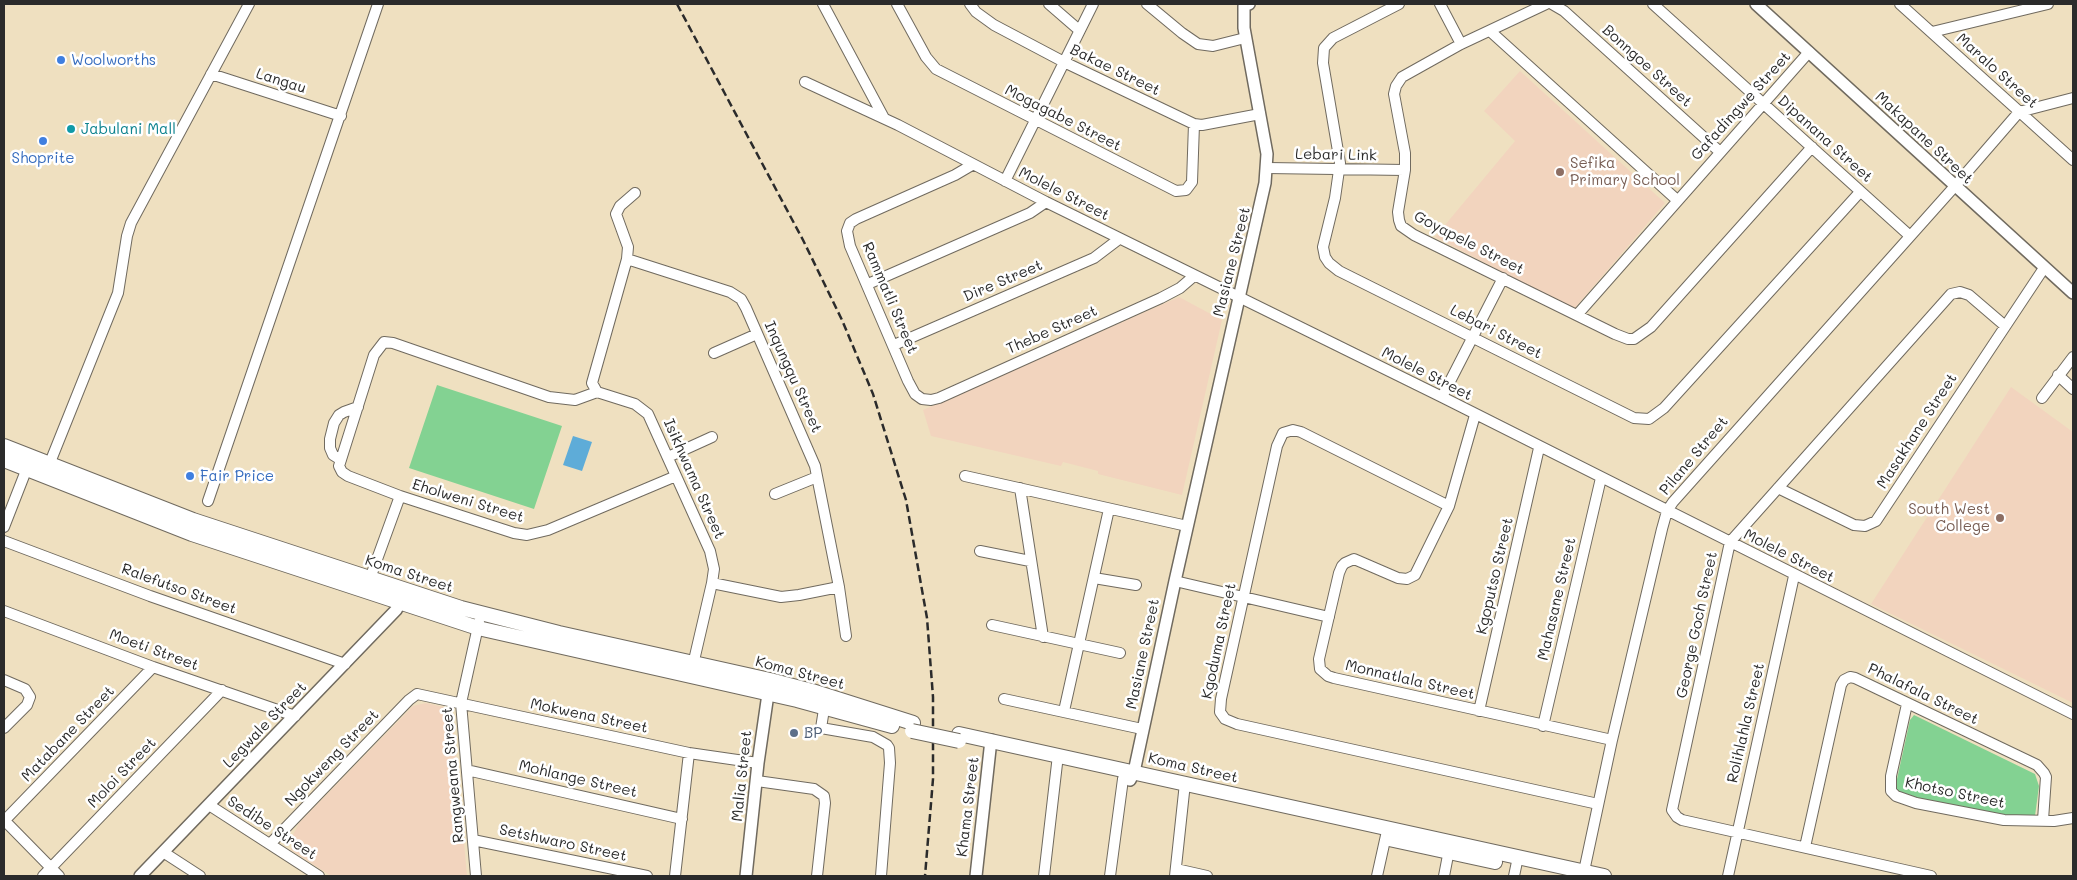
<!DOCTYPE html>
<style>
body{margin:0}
#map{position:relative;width:2077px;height:880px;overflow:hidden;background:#efe0c0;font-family:Mali,sans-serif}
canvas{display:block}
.frame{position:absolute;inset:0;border:5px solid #2b2b2b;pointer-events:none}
</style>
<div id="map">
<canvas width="2077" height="880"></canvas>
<div class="frame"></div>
</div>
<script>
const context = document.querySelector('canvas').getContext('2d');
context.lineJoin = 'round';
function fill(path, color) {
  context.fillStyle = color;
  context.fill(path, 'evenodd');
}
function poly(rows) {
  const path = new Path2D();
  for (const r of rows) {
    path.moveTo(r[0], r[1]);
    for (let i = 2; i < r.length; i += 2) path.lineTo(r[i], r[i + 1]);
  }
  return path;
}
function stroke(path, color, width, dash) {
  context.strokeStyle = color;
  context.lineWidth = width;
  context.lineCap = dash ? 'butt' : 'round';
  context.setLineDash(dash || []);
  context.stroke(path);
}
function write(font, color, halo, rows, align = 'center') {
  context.font = font + ' Mali,sans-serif';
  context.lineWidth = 5;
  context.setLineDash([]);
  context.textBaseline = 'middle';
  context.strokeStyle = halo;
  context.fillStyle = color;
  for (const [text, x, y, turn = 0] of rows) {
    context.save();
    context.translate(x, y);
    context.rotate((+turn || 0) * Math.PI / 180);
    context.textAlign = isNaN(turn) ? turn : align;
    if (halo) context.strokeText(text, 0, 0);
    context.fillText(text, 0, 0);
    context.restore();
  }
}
fill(poly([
 [1520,71,1665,203,1574,309,1435,237,1515,141,1484,111],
 [1179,297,1222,320,1182,495,1098,474,1098,471,1063,462,1061,466,931,436,923,410],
 [2011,387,2073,432,2073,703,1871,604],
 [426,703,452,709,467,876,331,876,291,850,293,835,299,823,413,706]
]), '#f2d4be');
fill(poly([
 [437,385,562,426,534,509,409,468],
 [1914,715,2035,774,2039,786,2035,816,2006,816,1904,797,1899,793,1895,787,1897,779,1910,720]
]), '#83d292');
fill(poly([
 [573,436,592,442,582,471,563,465]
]), '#5eacd8');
const minor = poly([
 [823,4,884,118],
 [897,4,926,57,936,69,1176,191,1186,190,1192,182,1194,124],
 [970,4,976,12,994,25,1064,62,1194,124,1202,125,1260,114],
 [1049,4,1079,30],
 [1147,4,1182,33,1198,44,1213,46,1245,38],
 [1399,4,1333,38,1324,48,1323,63,1340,163,1335,198,1323,247,1325,257,1329,263,1339,271,1634,418,1649,419,1664,408,1860,192],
 [1440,4,1461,44],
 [1546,4,1461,44,1402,77,1396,86,1394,94,1405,153,1405,170,1398,212,1399,220,1401,226,1414,235,1615,334,1628,339,1634,339,1651,327,1812,147],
 [1552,4,1564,11,1720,152],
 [1653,4,1910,236],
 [1900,4,2073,160],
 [1490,31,1677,200],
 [1932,32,2048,4],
 [211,74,341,116],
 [805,82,898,125,1046,202,1442,397,2073,714],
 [972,165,955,175,856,219,850,223,847,231,850,246,908,381,915,394,922,399,931,400,939,398,1161,298,1180,288,1194,276],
 [1267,168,1405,170],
 [1005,181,1093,4],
 [635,193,620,206,616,214,628,247,627,259,592,383,597,392,635,404,648,414,710,551,714,569,712,583,692,669],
 [627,259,730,292,741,299,746,308,815,466,839,587,846,636],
 [868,284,1030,213,1046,202],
 [1577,315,1809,52],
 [894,345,1094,258,1119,239],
 [714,353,757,334],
 [2058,375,2073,389],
 [597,392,575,400,549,397,393,343,384,342,374,355,339,466,342,472,348,476,400,496,514,533,527,535,548,530,676,476],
 [1442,397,1503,278],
 [2042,398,2073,357],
 [1475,415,1449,506,1415,575,1407,579,1398,578,1354,559,1345,563,1342,566,1339,573,1319,659,1320,669,1328,676,1334,678,1612,740],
 [668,457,712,437],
 [341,460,333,455,330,448,330,439,334,423,339,415,344,412,358,407],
 [47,470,118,293,127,236,131,223,249,4],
 [965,476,1187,526],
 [1020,488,1043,637],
 [1778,488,1854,525,1865,526,1876,521,2044,268],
 [775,494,817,477],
 [208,501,378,4],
 [1449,506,1301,432,1293,430,1283,433,1277,446,1221,699,1220,712,1225,719,1237,724,1598,804],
 [4,527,29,463],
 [4,541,150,596,345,664],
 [980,551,1030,561],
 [1094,578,1136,585],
 [1175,581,1329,617],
 [712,583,781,597,799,595,839,587],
 [368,584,400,496],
 [4,611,153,667,295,716],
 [992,625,1120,653],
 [4,680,25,689,30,697,27,705,4,728],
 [1004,699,1142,729],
 [825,703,821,728,873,737,887,745,889,748,890,763,881,876],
 [1907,704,1891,776,1891,791,1896,796,1916,803,2004,820,2054,821,2073,818],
 [1064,711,1109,509],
 [1479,711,1539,448],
 [1543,726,1601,478],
 [467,770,682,819],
 [757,781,814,789,824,796,825,803,817,876],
 [209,805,319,876],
 [4,820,59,876],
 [4,821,153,667],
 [473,840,647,876],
 [270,844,409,700,417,694,689,753,758,763],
 [1805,847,1841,685,1844,680,1850,677,1855,678,2037,765,2044,773,2046,777,2043,820],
 [163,852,200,876],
 [1176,869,1207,876],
 [43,876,222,690],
 [476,876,461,703,479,622],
 [675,876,689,753],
 [1044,876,1058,755],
 [1110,876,1123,779,1126,770],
 [1175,876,1185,783],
 [1377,876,1387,831],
 [1444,876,1450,845],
 [1514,876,1518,857],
 [1583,876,1612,740,1662,529,1667,511,1673,502,1955,186,2019,112,2073,98],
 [1728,876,1794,576],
 [1931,876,1682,820,1677,817,1672,810,1730,542,1951,294,1960,292,1969,295,2004,325]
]);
const tertiary = poly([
 [1756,4,2073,293],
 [1130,780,1134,772,1175,581,1265,183,1267,154,1244,28,1244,6,1249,4],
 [140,876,396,610,404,596],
 [746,876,758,763,769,687],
 [976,876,991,740]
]);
const secondary = poly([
 [4,446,193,520,461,608,559,633,770,680,812,691,913,723],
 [4,460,192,534,478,628,797,700,892,726],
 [959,734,1604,876],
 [1389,839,1495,862]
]);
stroke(minor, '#706a5f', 12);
stroke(tertiary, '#706a5f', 14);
stroke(secondary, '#706a5f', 16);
stroke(minor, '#fff', 10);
stroke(tertiary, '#fff', 11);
stroke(secondary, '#fff', 14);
stroke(poly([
 [677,4,803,240,842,320,873,394,906,500,927,618,933,697,933,779,925,876]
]), '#2b2b2b', 2.5, [8, 4]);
const secondaryBridge = poly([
 [912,731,959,741]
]);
stroke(secondaryBridge, '#706a5f', 16, []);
stroke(secondaryBridge, '#fff', 14);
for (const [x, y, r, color] of [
 [61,60,5,"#3f7fe0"],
 [71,129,5,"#0f9aa8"],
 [43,141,5,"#3f7fe0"],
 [1560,172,5,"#8d6e63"],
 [190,476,5,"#3f7fe0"],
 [2000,518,5,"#8d6e63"],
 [794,733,5,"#5c6f8a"]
]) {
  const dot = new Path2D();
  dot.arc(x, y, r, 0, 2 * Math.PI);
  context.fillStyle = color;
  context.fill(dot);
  stroke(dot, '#fff', 2);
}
write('15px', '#366cbe', '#fff', [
 ["Woolworths",71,60],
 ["Shoprite",43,158,"center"],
 ["Fair Price",200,476]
], 'left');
write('15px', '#2b2b2b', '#fff', [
 ["Bonngoe Street",1647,66,42],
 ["Bakae Street",1115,70,26],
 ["Maralo Street",1997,71,42],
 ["Langau",281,81,18],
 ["Gafadingwe Street",1741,106,-48],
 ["Mogagabe Street",1063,118,27],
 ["Makapane Street",1924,138,43],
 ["Dipanana Street",1825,139,42],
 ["Lebari Link",1336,155,1],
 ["Molele Street",1064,194,27],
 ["Goyapele Street",1469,243,27],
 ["Masiane Street",1232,262,-76],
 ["Dire Street",1003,281,-23],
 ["Rammatli Street",890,298,67],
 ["Thebe Street",1052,330,-24],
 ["Lebari Street",1496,332,27],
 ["Molele Street",1427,374,27],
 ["Inqungqu Street",793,377,66],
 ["Masakhane Street",1917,431,-57],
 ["Pilane Street",1694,456,-50],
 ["Isikhwama Street",694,479,66],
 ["Eholweni Street",468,501,17],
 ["Molele Street",1789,556,27],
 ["Koma Street",409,574,18],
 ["Kgoputso Street",1495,576,-77],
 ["Ralefutso Street",179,589,20],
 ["Mahasane Street",1557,599,-77],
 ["George Goch Street",1697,625,-78],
 ["Kgoduma Street",1219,641,-78],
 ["Moeti Street",154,650,20],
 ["Masiane Street",1143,654,-78],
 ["Koma Street",800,673,15],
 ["Monnatlala Street",1410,680,13],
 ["Phalafala Street",1923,694,26],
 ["Mokwena Street",589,716,12],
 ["Rolihlahla Street",1746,723,-77],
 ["Legwale Street",265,725,-46],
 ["Matabane Street",68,734,-46],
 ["Ngokweng Street",332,758,-46],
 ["Koma Street",1193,768,13],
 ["Moloi Street",122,773,-46],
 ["Rangweana Street",453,775,-95],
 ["Malia Street",742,776,-84],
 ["Mohlange Street",578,779,13],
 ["Khotso Street",1955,793,12],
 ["Khama Street",968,807,-83],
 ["Sedibe Street",272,828,33],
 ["Setshwaro Street",563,843,12]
]);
write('15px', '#0d838f', '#fff', [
 ["Jabulani Mall",81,129]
], 'left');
write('15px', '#785e54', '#fff', [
 ["Sefika",1570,163],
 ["Primary School",1570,180],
 ["South West",1990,509,"right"],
 ["College",1990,526,"right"]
], 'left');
write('15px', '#4e5e75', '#fff', [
 ["BP",804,733]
], 'left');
</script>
